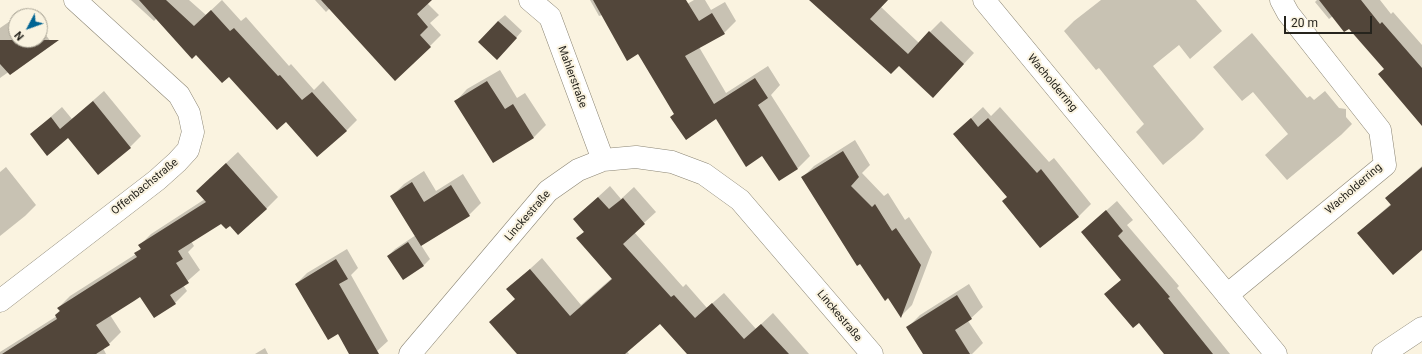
<!DOCTYPE html>
<meta charset="utf-8">
<style>
body{margin:0}
#map{position:relative;width:1422px;height:354px;overflow:hidden;background:#faf3e0;font-family:Roboto,sans-serif}
canvas{display:block}
.north{position:absolute;left:8px;top:8px;width:40px;height:40px;box-sizing:border-box;background:#faf3e0;border:1px solid #a5a092;border-radius:50%;rotate:229deg;font-size:11px;font-weight:700;line-height:16px;text-align:center;color:#26241d}
.north::after{content:'';display:block;margin:auto;width:14px;height:18px;background:#006493;clip-path:polygon(50% 0,100% 100%,50% 72%,0 100%)}
.scale{position:absolute;left:1284px;top:16px;width:88px;height:18px;box-sizing:border-box;border:2px solid #26241d;border-top:0;padding-left:5px;font-size:12px;line-height:14px;white-space:nowrap;color:#26241d;-webkit-text-stroke:3px #faf3e0;paint-order:stroke}
</style>
<div id="map">
<canvas width="1422" height="354"></canvas>
<div class="north">N</div>
<div class="scale">20 m</div>
</div>
<script>
const context = document.querySelector('canvas').getContext('2d');
context.lineJoin = 'round';
function fill(path, color) {
  context.fillStyle = color;
  context.fill(path, 'evenodd');
}
function poly(rows) {
  const path = new Path2D();
  for (const r of rows) {
    path.moveTo(r[0], r[1]);
    for (let i = 2; i < r.length; i += 2) path.lineTo(r[i], r[i + 1]);
  }
  return path;
}
function stroke(path, color, width, dash) {
  context.strokeStyle = color;
  context.lineWidth = width;
  context.lineCap = dash ? 'butt' : 'round';
  context.setLineDash(dash || []);
  context.stroke(path);
}
function write(font, color, halo, rows, align = 'center') {
  context.font = font + ' Roboto,sans-serif';
  context.lineWidth = 4;
  context.setLineDash([]);
  context.textBaseline = 'middle';
  context.strokeStyle = halo;
  context.fillStyle = color;
  for (const [text, x, y, turn = 0] of rows) {
    context.save();
    context.translate(x, y);
    context.rotate((+turn || 0) * Math.PI / 180);
    context.textAlign = isNaN(turn) ? turn : align;
    if (halo) context.strokeText(text, 0, 0);
    context.fillText(text, 0, 0);
    context.restore();
  }
}
fill(poly([
 [131,0,189,0,206,15,222,0,241,21,246,17,289,66,291,64,314,90,323,81,357,120,346,131,286,120,229,75,196,53,157,18,154,21],
 [315,0,430,0,427,3,439,15,430,23,441,35,430,46,330,8,326,12],
 [590,0,662,0,670,14,694,0,705,0,711,10,725,2,736,21,724,33,699,47,726,93,768,66,780,85,771,95,810,156,798,168,762,155,716,117,675,114,639,53,602,15,599,16],
 [823,0,888,0,881,7,919,43,941,21,974,53,944,85,899,65],
 [1101,0,1196,0,1222,31,1190,59,1179,45,1153,66,1204,129,1194,139,1163,165,1136,132,1144,124,1099,68,1096,70,1064,31,1074,21],
 [1317,0,1380,0,1391,14,1393,12,1422,45,1422,103,1385,69,1349,27,1333,16,1329,19,1315,2],
 [27,9,32,16,17,16],
 [505,15,522,31,504,52,498,21],
 [16,17,16,40,40,40,40,27,51,42,0,78,0,28],
 [1252,33,1307,98,1310,96,1314,100,1325,91,1339,108,1346,109,1346,117,1352,124,1341,135,1287,180,1265,155,1288,134,1253,92,1242,101,1213,67],
 [500,70,517,98,525,93,546,125,534,137,493,162,456,101,467,89],
 [104,91,141,136,130,147,68,137,31,134,62,107,72,119],
 [983,107,991,116,1000,107,1049,162,1054,158,1091,204,1079,216,1041,247,1008,197,966,123],
 [855,140,870,165,862,173,884,196,888,193,905,220,909,217,932,252,912,305,901,316,889,297,802,178,814,166],
 [238,152,278,197,266,209,230,224,221,223,191,241,194,246,188,252,200,270,183,285,187,291,175,303,141,296,110,315,121,332,109,344,103,348,106,354,0,354,0,352,57,316,56,315,60,310,58,308,70,296,136,254,141,248,139,246,151,234,205,199,209,179],
 [1422,166,1422,249,1358,233,1391,204,1386,198],
 [6,167,36,205,25,216,0,236,0,172],
 [424,171,436,191,463,174,481,203,469,215,421,245,430,259,424,265,403,278,388,256,395,249,416,235,392,196,404,184],
 [610,186,621,199,634,187,656,212,634,232,683,287,686,284,707,308,724,293,756,329,773,313,809,354,688,354,660,322,627,351,629,354,519,354,516,298,508,289,542,258,581,305,612,278,577,238,585,231,574,219],
 [1117,201,1133,220,1127,225,1179,286,1177,288,1230,354,1165,354,1139,322,1105,294,1122,279,1082,232],
 [347,249,358,268,351,275,388,341,377,351,372,354,350,354,339,332,296,284,307,273],
 [969,284,983,307,968,321,983,343,972,354,925,354,908,327,920,315],
 [265,348,268,354,255,354]
]), '#0003');
fill(poly([
 [139,0,166,0,194,26,211,10,230,31,234,28,278,76,280,75,302,100,312,92,347,131,317,157,286,122,277,130,229,77,222,83,196,55,192,59],
 [321,0,432,0,417,14,428,27,420,35,431,47,395,81],
 [593,0,686,0,699,21,712,13,725,34,685,56,714,104,755,78,768,98,758,105,798,169,779,181,762,156,746,167,716,119,686,140,670,117,674,114,638,54,627,61],
 [809,0,888,0,870,19,908,54,929,31,964,64,933,98,899,66,891,74],
 [1319,0,1361,0,1380,24,1382,22,1422,68,1422,126,1378,74,1384,69,1349,29,1344,32],
 [498,21,517,38,497,60,478,42],
 [0,40,59,40,10,75,0,64],
 [487,81,505,109,513,104,534,138,493,163,454,101],
 [93,101,131,148,98,175,68,138,47,156,30,134,51,117,60,129],
 [971,118,978,127,988,118,1037,173,1041,169,1079,217,1040,248,1002,201,1007,197,953,134],
 [843,151,859,177,851,186,872,207,875,204,892,231,896,228,921,265,901,318,888,298,885,301,860,264,857,266,801,177],
 [226,163,267,209,238,235,230,226,226,229,221,224,178,251,183,259,176,263,189,283,170,295,176,304,154,318,140,297,134,301,96,325,110,345,96,354,2,354,57,319,55,315,60,311,57,308,137,257,134,253,141,249,138,245,206,202,196,191],
 [1422,167,1422,250,1393,275,1357,233,1391,205,1385,198],
 [412,182,424,202,451,185,470,216,421,246,390,196],
 [598,197,609,209,623,198,645,224,623,244,671,297,674,295,695,318,712,303,744,339,761,324,789,354,687,354,660,324,625,354,517,354,489,322,515,299,506,289,530,269,570,316,612,279,576,238,584,232,573,219],
 [1106,210,1123,231,1118,236,1170,297,1168,298,1213,354,1164,354,1139,323,1133,328,1104,294,1121,280,1081,232],
 [408,242,424,266,403,280,387,256],
 [336,259,348,279,339,284,379,354,349,354,338,334,328,340,295,284],
 [957,295,972,319,955,330,970,354,923,354,906,327]
]), '#52463a');
const minor = poly([
 [530,0,550,17,603,160],
 [984,0,1276,354],
 [1227,295,1385,165,1380,130,1288,13,1281,0],
 [0,301,157,180,177,162,188,150,193,132,189,113,179,95,75,0],
 [410,354,548,191,578,170,603,160,636,157,672,162,704,174,740,200,872,354],
 [1383,354,1422,328]
]);
stroke(minor, '#8b8574', 23);
stroke(minor, '#fff', 22);
write('11px', '#26241d', '#faf3e0', [
 ["Mahlerstraße",572,77,70],
 ["Wacholderring",1052,83,50],
 ["Offenbachstraße",145,187,-39],
 ["Wacholderring",1354,189,-41],
 ["Linckestraße",528,216,-49],
 ["Linckestraße",839,316,50]
]);
</script>
